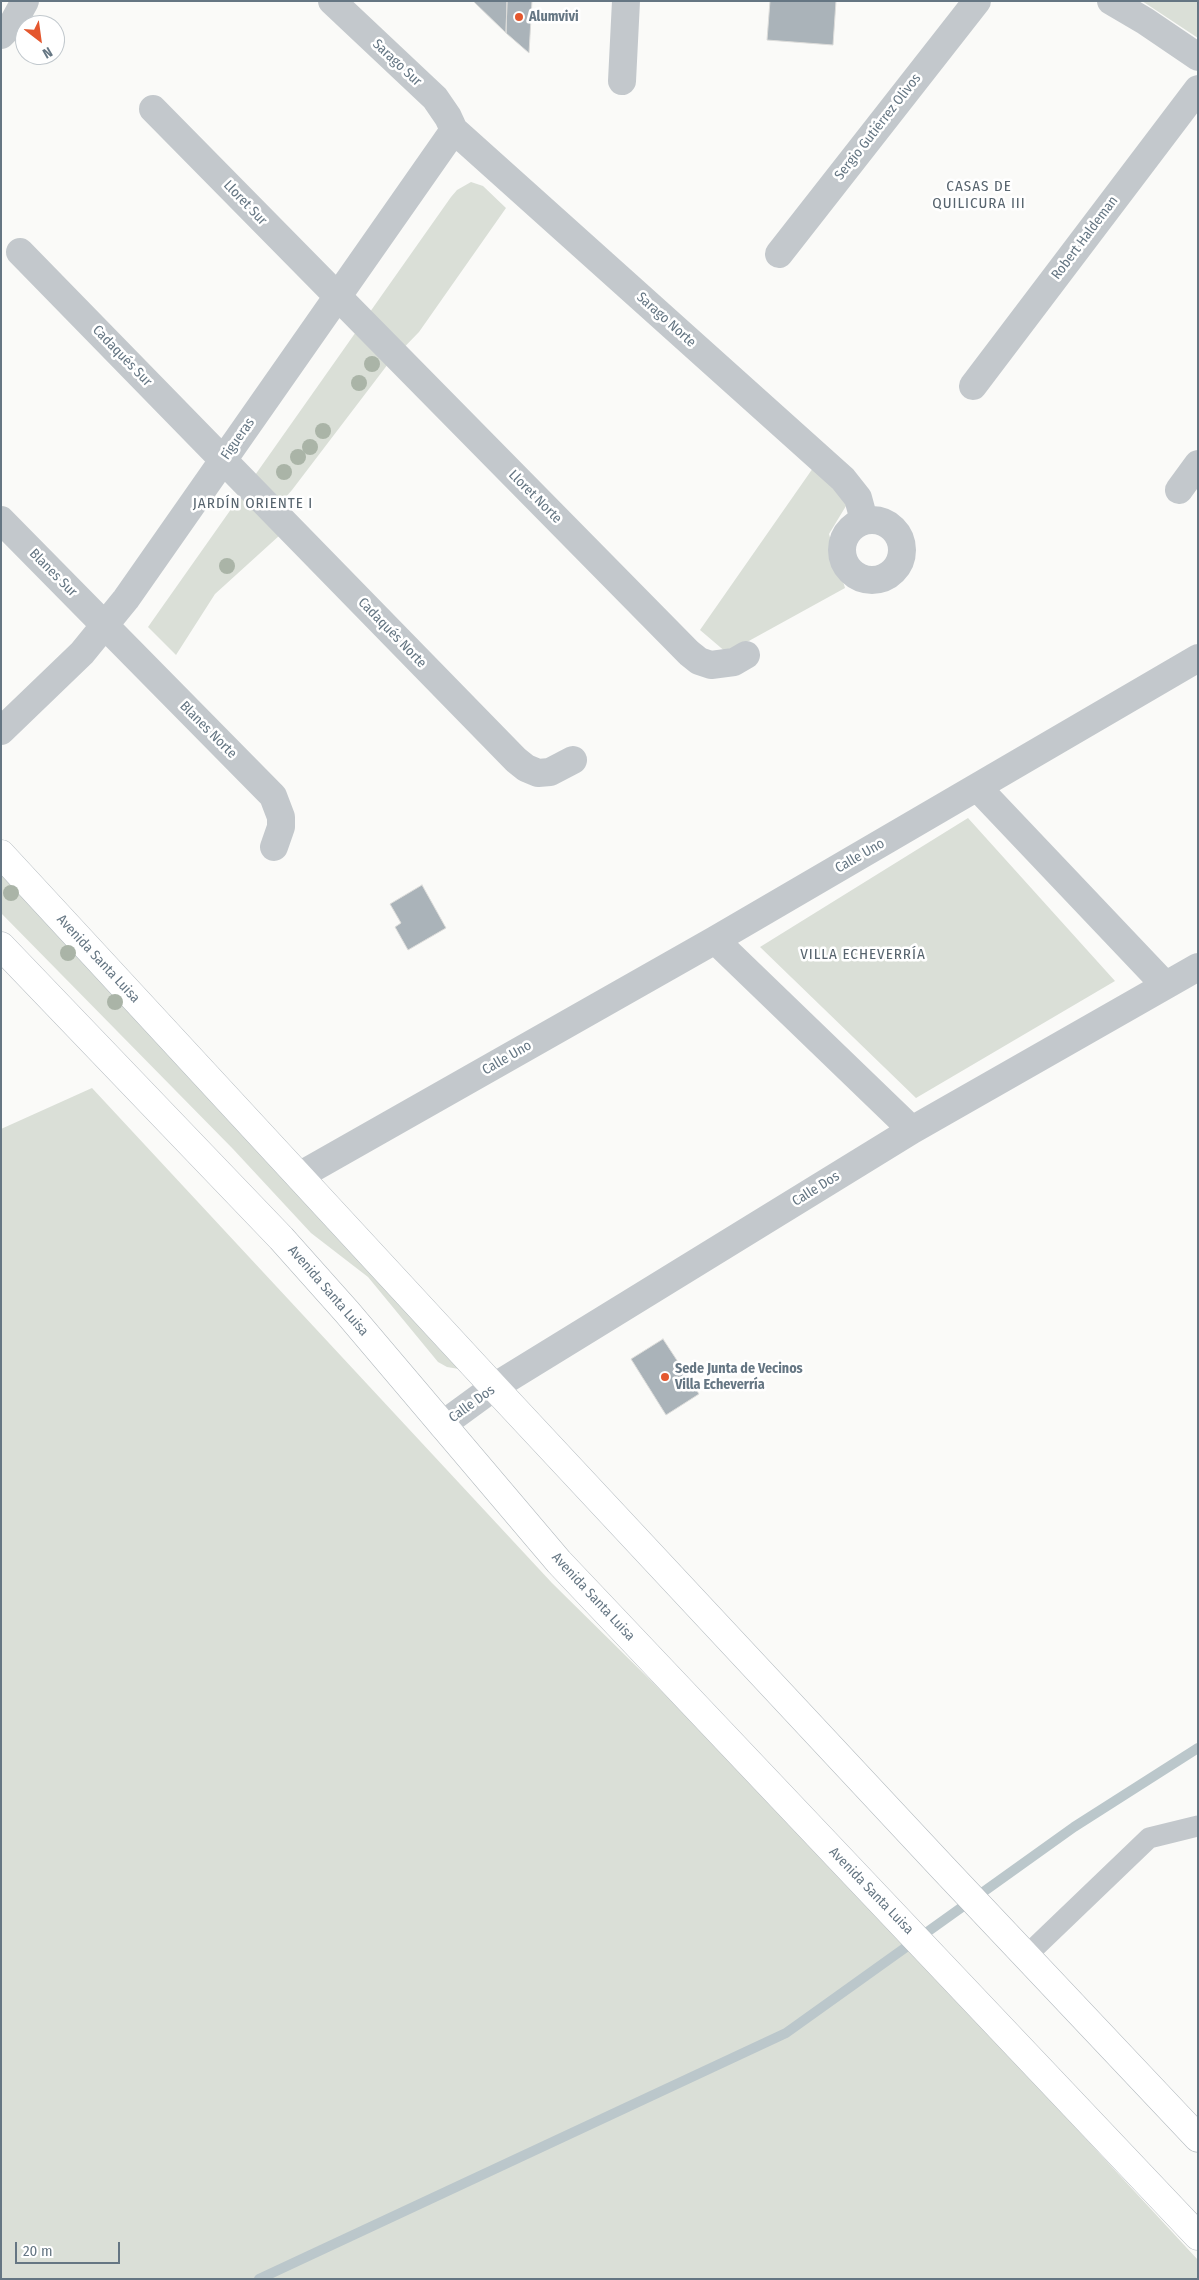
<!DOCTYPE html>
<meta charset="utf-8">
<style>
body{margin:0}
#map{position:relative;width:1199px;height:2280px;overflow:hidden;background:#fafaf8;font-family:"Fira Sans Condensed",sans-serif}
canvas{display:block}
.frame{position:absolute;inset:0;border:2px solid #657683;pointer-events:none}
.north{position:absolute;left:15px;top:15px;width:50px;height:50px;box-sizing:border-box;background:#fff;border:1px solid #c1c8cd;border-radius:50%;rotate:150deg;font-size:14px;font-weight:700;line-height:20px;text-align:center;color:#657683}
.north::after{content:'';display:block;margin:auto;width:18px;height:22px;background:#e4572e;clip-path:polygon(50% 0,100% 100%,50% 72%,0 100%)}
.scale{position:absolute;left:15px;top:2242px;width:105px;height:22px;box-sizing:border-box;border:2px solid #657683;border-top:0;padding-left:6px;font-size:15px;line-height:18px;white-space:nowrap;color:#657683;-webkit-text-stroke:4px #fff;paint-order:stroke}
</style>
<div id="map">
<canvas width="1199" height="2280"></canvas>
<div class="frame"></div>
<div class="north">N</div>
<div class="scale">20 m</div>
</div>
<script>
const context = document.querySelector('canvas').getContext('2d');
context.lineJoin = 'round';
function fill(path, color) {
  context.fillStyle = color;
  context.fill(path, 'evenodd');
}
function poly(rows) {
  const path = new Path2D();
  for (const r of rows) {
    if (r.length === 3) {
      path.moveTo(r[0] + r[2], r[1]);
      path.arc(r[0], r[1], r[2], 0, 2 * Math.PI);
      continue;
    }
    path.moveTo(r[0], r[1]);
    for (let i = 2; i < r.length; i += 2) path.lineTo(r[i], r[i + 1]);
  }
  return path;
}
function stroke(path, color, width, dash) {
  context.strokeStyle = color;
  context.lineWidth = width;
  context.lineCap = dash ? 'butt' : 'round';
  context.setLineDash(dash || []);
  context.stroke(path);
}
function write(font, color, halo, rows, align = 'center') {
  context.font = font + ' "Fira Sans Condensed",sans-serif';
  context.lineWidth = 5;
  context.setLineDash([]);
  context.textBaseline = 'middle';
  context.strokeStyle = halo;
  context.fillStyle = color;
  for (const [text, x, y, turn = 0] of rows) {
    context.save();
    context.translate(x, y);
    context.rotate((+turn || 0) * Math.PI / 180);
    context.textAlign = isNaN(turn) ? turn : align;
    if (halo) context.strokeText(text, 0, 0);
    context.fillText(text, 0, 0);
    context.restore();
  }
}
fill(poly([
 [1142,1,1198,1,1198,38],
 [471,182,483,186,506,208,419,332,388,364,292,490,266,520,280,535,215,594,176,655,148,627,451,197,457,190],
 [813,468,849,501,829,534,845,588,727,653,700,630],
 [968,818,1115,981,916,1098,760,947],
 [1,868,398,1297,459,1369,447,1367,438,1362,368,1277,311,1233,233,1149,1,913],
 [92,1088,552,1583,780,1808,1198,2260,1198,2279,1,2279,1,1129]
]), '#dadfd7');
stroke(poly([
 [259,2279,786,2033,1074,1827,1198,1748]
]), '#bbc7cb', 10);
const building = poly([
 [473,1,507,1,506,33,473,1],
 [507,1,532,1,529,53,506,33,507,1],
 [770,1,836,1,833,45,767,40,770,1],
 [422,885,446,928,408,950,395,927,401,923,390,904,422,885],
 [663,1339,699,1394,666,1415,631,1359,663,1339]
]);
fill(building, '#aab3b9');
stroke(building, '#dcdcda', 1);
const secondary = poly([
 [1,854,494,1387,944,1869,1198,2138],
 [1,946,281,1238,347,1312,559,1562,1198,2236]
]);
stroke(secondary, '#b3babf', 29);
stroke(poly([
 [1026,1956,1149,1838,1198,1826]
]), '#c3c8cc', 21);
stroke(poly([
 [332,1,435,98,448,117,454,130,843,479,858,498,864,520],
 [1111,1,1145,21,1198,57],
 [1,35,13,23,25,1],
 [622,81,626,1],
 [153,109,689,653,699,661,711,665,734,662,746,655],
 [20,252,516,760,526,768,538,773,550,772,573,760],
 [779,254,977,1],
 [973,386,1198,89],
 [1179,490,1198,464],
 [872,550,30],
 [1,520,273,796,281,817,281,827,274,847],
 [1,731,82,653,126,599,454,130],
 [978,788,1165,985],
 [715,940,912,1130],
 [299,1176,715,940,1198,658],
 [442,1425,494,1387,912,1130,1198,967]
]), '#c3c8cc', 28);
stroke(secondary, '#fff', 28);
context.fillStyle = '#aab4a7';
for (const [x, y] of [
 [372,364],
 [359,383],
 [323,431],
 [310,447],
 [298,457],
 [284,472],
 [227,566],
 [11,893],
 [68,953],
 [115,1002]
]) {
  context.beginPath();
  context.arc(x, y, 8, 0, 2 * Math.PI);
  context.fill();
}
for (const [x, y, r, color] of [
 [519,17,5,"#e4572e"],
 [665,1377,5,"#e4572e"]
]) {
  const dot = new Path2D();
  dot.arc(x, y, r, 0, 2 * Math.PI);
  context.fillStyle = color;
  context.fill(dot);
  stroke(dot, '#fff', 2);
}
write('bold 14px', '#657683', '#fff', [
 ["Alumvivi",529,17],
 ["Sede Junta de Vecinos",675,1369],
 ["Villa Echeverría",675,1385]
], 'left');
write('14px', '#657683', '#fff', [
 ["Sarago Sur",397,63,43],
 ["Sergio Gutiérrez Olivos",878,127,-52],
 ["Lloret Sur",245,203,46],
 ["Robert Haldeman",1085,238,-53],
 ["Sarago Norte",666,320,42],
 ["Cadaqués Sur",122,356,46],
 ["Figueras",238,439,-55],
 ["Lloret Norte",535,497,45],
 ["Blanes Sur",53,573,45],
 ["Cadaqués Norte",392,633,46],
 ["Blanes Norte",208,730,45],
 ["Calle Uno",860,856,-30],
 ["Avenida Santa Luisa",98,959,47],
 ["Calle Uno",507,1058,-30],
 ["Calle Dos",816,1189,-32],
 ["Avenida Santa Luisa",328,1291,49],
 ["Calle Dos",472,1404,-36],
 ["Avenida Santa Luisa",593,1597,47],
 ["Avenida Santa Luisa",871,1891,46]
]);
context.letterSpacing = '1px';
write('15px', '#57646e', '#fff', [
 ["CASAS DE",979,187],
 ["QUILICURA III",979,204],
 ["JARDÍN ORIENTE I",253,504],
 ["VILLA ECHEVERRÍA",863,955]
]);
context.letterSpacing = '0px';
</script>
